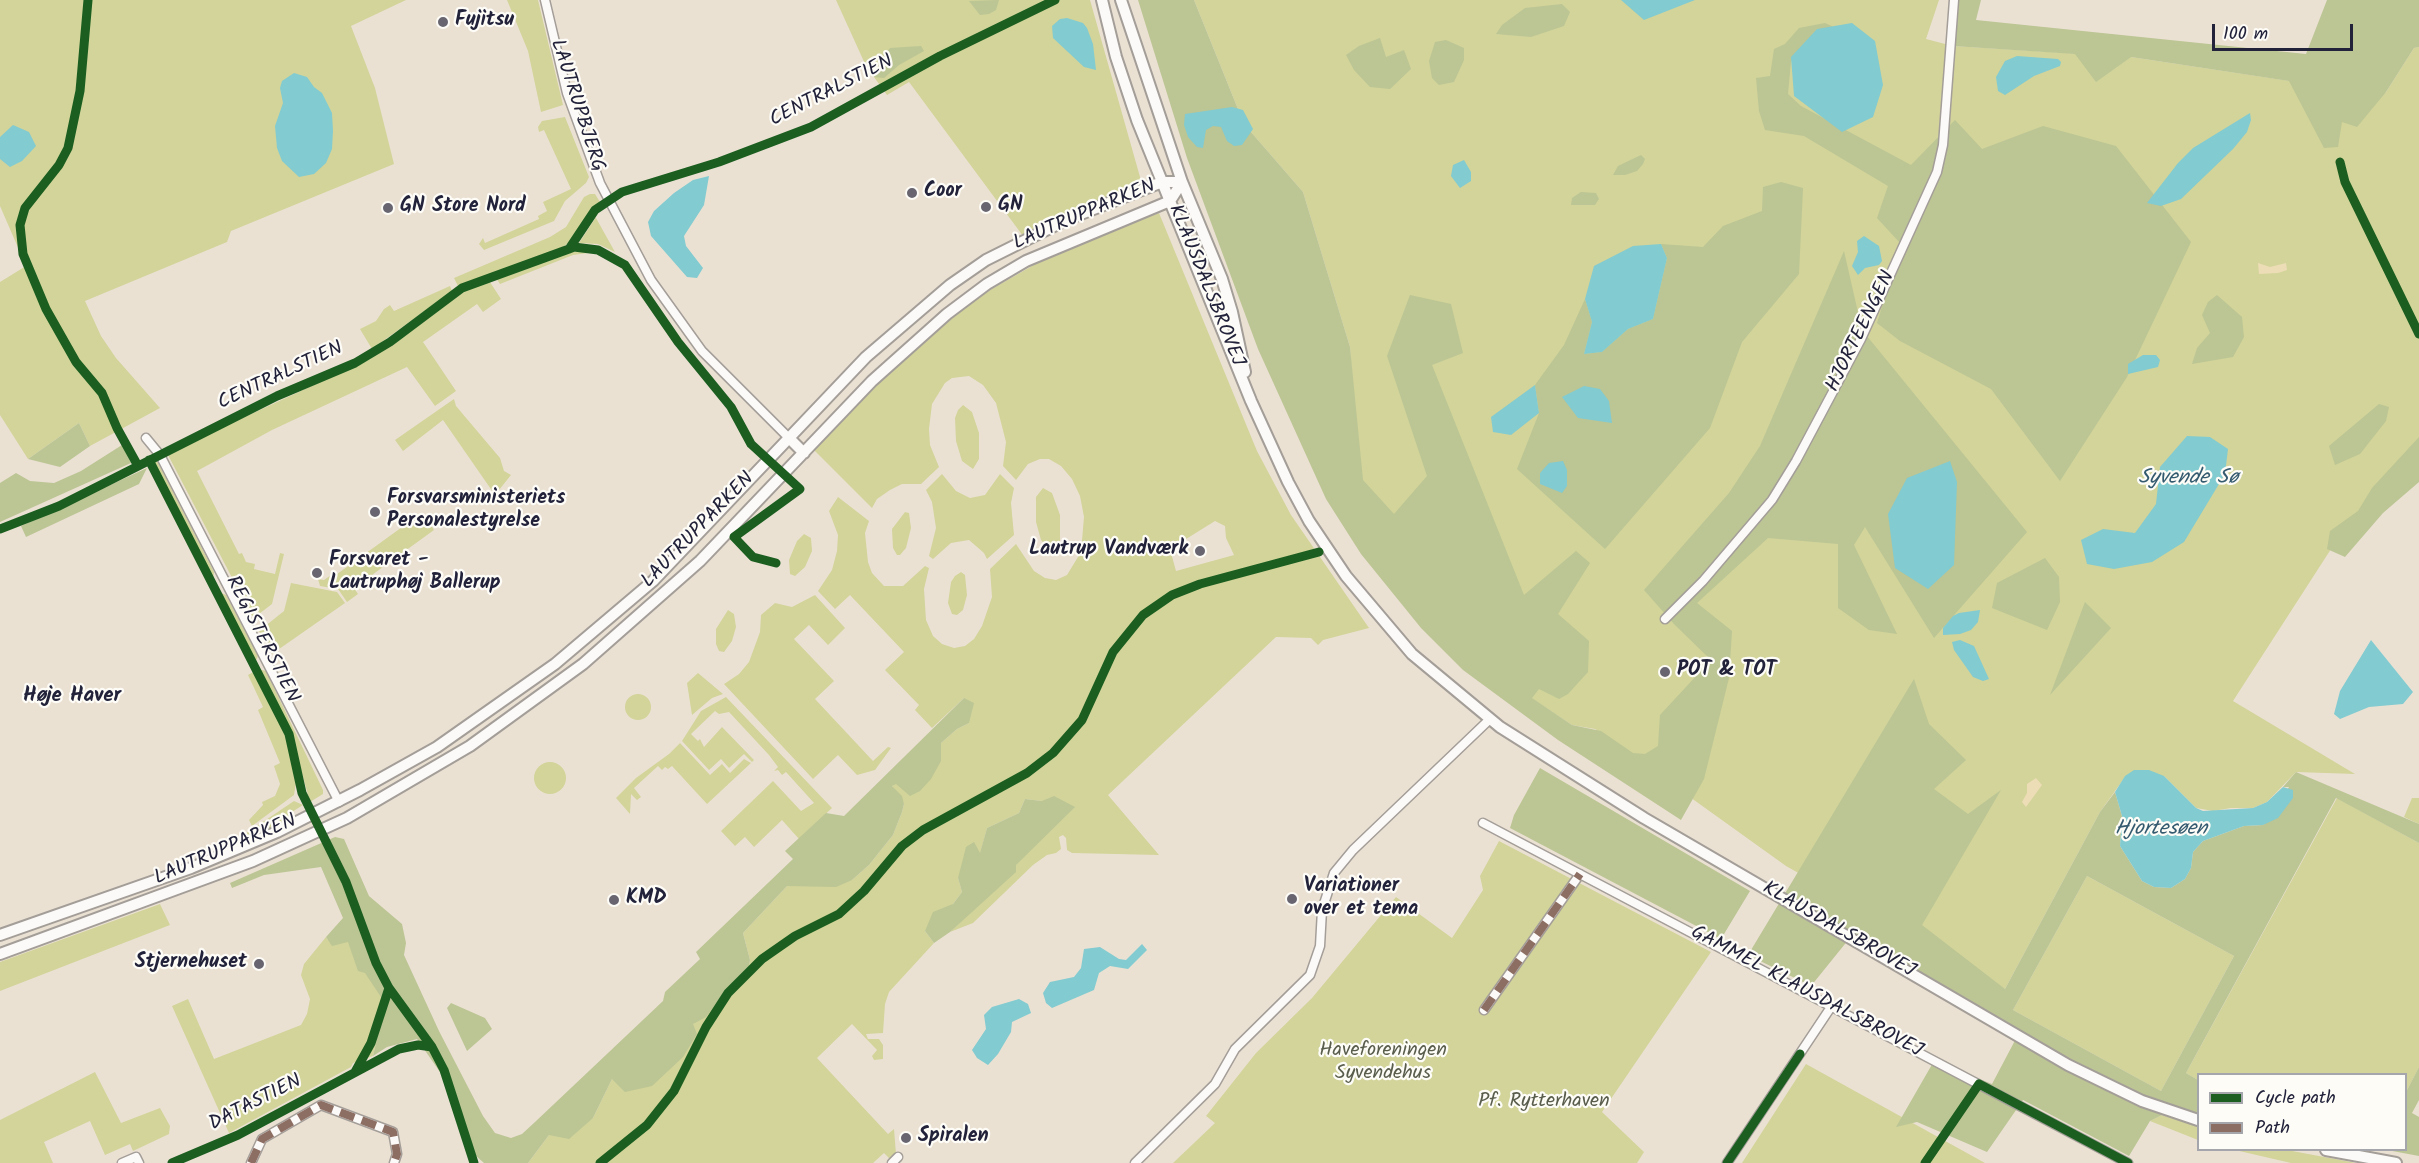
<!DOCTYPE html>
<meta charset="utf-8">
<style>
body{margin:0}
#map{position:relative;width:2419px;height:1163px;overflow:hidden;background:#ebe1d3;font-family:Kalam,sans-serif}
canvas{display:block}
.legend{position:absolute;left:2197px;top:1073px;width:210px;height:78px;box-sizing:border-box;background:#fdfcf7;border:2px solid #a5a5ac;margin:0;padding:8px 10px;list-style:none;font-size:18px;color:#22223b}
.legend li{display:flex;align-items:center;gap:12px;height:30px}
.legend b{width:30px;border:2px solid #a5a5ac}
.scale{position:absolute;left:2212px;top:24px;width:141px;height:27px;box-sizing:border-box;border:3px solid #22223b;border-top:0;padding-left:8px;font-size:18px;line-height:21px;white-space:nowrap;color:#22223b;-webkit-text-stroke:4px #fdfcf7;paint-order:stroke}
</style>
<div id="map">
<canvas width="2419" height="1163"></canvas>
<ul class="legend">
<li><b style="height:8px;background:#1b5e20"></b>Cycle path</li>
<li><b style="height:8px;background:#8d6e63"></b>Path</li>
</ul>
<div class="scale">100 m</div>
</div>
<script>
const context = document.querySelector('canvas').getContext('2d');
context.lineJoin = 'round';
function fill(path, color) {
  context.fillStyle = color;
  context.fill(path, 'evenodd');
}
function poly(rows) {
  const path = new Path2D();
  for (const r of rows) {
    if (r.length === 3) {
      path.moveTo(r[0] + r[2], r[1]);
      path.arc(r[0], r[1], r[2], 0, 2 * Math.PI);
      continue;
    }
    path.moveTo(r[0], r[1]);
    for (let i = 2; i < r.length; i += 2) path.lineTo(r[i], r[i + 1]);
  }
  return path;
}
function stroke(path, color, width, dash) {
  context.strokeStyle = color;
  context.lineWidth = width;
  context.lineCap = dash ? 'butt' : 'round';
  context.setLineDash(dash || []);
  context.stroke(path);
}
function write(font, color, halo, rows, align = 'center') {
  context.font = font + ' Kalam,sans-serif';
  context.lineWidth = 4.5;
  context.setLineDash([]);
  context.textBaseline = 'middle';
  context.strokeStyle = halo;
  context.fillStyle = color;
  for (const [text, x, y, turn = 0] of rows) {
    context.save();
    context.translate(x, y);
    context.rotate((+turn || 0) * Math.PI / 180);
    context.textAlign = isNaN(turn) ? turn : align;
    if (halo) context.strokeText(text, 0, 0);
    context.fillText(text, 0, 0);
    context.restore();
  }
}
fill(poly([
 [0,0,406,0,351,26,375,88,394,164,231,231,227,242,85,301,101,336,116,358,160,408,90,446,79,423,28,459,0,415,0,282,26,266,0,206],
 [507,0,538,0,563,105,541,112,528,51],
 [836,0,1090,0,1142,184,1023,236,909,82,887,95,866,66],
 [1194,0,1939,0,1926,39,1953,46,2131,57,2290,81,2342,122,2386,92,2414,48,2419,47,2419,473,2342,532,2233,701,2355,774,2296,772,2267,802,2253,808,2231,808,2213,811,2196,808,2164,776,2125,777,2100,812,2005,989,1786,866,1595,729,1572,725,1531,698,1361,522,1350,347,1303,192,1244,124],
 [565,117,589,177,586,183,565,201,554,221,484,250,479,244,483,238,485,243,539,219,538,216,547,211,543,202,571,189,544,130,539,132,538,127,542,121],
 [590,194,595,194,600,202,575,237,562,248,458,286,454,278,550,237,566,227,584,197],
 [1159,213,1257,451,1291,515,1369,628,1323,640,1318,645,1311,638,1276,637,1108,795,1159,855,1072,853,1067,850,1066,838,1063,835,1059,837,1061,849,1056,853,1047,855,1033,865,973,923,950,932,1016,865,1042,801,1025,799,1019,813,987,828,980,854,958,878,962,892,953,904,925,931,934,943,889,992,885,1004,883,1033,866,1034,868,1039,879,1039,883,1045,883,1059,874,1060,872,1056,877,1050,852,1024,817,1058,888,1134,894,1129,896,1154,891,1160,884,1153,873,1163,528,1163,549,1135,593,1118,612,1079,693,1024,749,966,750,960,743,933,787,886,852,880,869,865,893,835,902,812,904,804,892,786,957,729,969,723,964,698,932,728,915,710,919,705,885,670,904,652,850,595,835,609,818,591,832,570,837,551,838,535,829,511,838,497,869,521,865,533,868,562,872,573,884,586,903,586,925,566,929,568,924,589,926,620,933,636,942,644,954,648,965,646,974,639,982,626,992,597,990,569,1016,544,1034,571,1045,578,1056,580,1067,575,1081,552,1084,517,1080,496,1072,479,1061,466,1049,459,1040,459,1028,464,1016,480,1003,466,1006,442,996,403,983,385,969,376,952,378,945,383,932,404,929,429,930,445,939,467,921,484,902,484,890,490,877,499,872,508,814,450,899,362,949,318,990,290,1060,250],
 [1215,521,1225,526,1226,538,1234,555,1176,571,1170,549],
 [596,217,596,218,615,252,598,244,579,243],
 [578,251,588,253,573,255,500,284,496,278,553,256],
 [488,279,501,299,483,312,477,304,423,342,456,391,435,406,407,367,272,430,197,471,239,554,242,553,246,562,255,564,254,569,275,574,280,553,284,554,272,604,255,617,252,616,167,453,370,359,461,292],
 [450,286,452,291,372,349,360,329,376,321,384,309,390,305,394,311],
 [454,399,456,406,500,458,504,471,511,475,495,495,443,420,403,451,395,440],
 [963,405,972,412,979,433,979,459,973,469,962,461,956,441,955,418,958,410],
 [156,459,214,572,213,581,153,463],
 [942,474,956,491,970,498,985,495,1000,474,1014,488,1011,503,1014,535,987,559,984,553,969,540,951,543,933,559,929,556,936,528,932,502,926,490],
 [1043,488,1052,493,1060,515,1060,543,1052,552,1041,540,1036,522,1036,497],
 [905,512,909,513,911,528,906,548,900,555,897,555,893,548,892,529],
 [425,516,434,530,354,588,358,594,347,602,338,589,320,586,318,579,324,580,331,575,333,577,416,517],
 [804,534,811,538,812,551,805,567,795,576,790,574,789,560,797,541],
 [961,572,965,575,967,595,963,610,957,615,952,614,948,603,951,582,955,576],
 [291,583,337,592,345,603,272,654,259,631,284,611],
 [219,592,226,595,258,656,255,663],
 [815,595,845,628,828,645,809,625,794,639,834,681,815,699,873,761,888,747,891,748,875,770,857,775,838,755,813,779,724,684,739,674,749,662,760,632,761,615,775,603,792,607],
 [728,610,734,614,736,627,732,641,724,652,719,651,716,644,716,629],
 [258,669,266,671,323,790,323,794,310,802,291,734],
 [255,671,292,747,297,777,294,795,252,826,249,820,263,805,262,802,275,796,280,784,274,766,280,763,258,710,263,707,248,675],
 [698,673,723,694,712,698,692,715,687,683],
 [638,707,13],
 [726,697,832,808,799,839,782,820,754,847,745,837,735,846,721,831,773,781,801,811,814,803,786,772,782,775,778,770,774,771,778,767,769,755,729,712,719,714,715,711,691,734,698,741,700,739,704,747,722,727,754,760,752,762,744,754,729,768,721,759,709,770,682,741,701,711],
 [680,743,710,775,722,764,730,773,744,759,751,763,707,804,672,766,668,769,665,767,662,770,658,766,634,788,641,797,637,800,631,794,630,814,616,798,636,778,669,754],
 [550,778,16],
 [2337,798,2419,843,2419,1067,2406,1092,2406,1074,2198,1074,2198,1080,2186,1073],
 [2412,798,2419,798,2419,824,2404,817],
 [294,801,303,805,292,812,294,818,268,830,236,840],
 [1499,841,1711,952,1602,1112,1644,1152,1637,1163,1173,1163,1215,1123,1206,1116,1256,1053,1312,998,1396,897,1452,938,1483,890,1480,876],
 [2087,876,2234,956,2161,1091,2013,1010],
 [160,904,170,925,0,991,0,962],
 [353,914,385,1003,373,1056,353,1063,351,1067,229,1133,172,1006,188,999,214,1059,301,1025,307,1014,310,999,301,975,304,964,326,937,328,940],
 [1806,1064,1985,1163,1742,1163],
 [95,1072,121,1123,160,1108,170,1126,169,1134,133,1151,130,1144,105,1155,90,1121,44,1142,53,1163,0,1163,0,1120],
 [2162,1115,2198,1126,2198,1140,2150,1121],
 [2235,1150,2287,1150,2356,1163,2291,1163]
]), '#d2d49a');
fill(poly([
 [999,0,996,10,989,14,980,15,969,1],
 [1138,0,1194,0,1244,124,1303,192,1350,347,1363,480,1394,514,1427,476,1387,356,1410,295,1451,304,1463,353,1432,365,1524,595,1576,551,1590,563,1558,614,1589,641,1588,672,1568,694,1559,699,1539,689,1532,698,1572,725,1601,731,1633,753,1645,754,1658,746,1660,715,1711,660,1674,624,1644,590,1729,493,1760,446,1844,251,1862,330,2027,532,1934,638,1865,527,1854,545,1897,634,1869,630,1838,608,1838,544,1768,538,1697,603,1732,631,1729,678,1704,779,1681,820,1558,740,1463,670,1421,628,1361,554,1326,499,1258,349,1187,158],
 [1959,0,1981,0,1976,20,2306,54,2327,0,2419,0,2419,47,2414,48,2386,92,2357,127,2342,122,2338,147,2324,148,2289,81,2131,57,2096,82,2075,54,1953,46],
 [1562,4,1570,12,1564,26,1531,37,1496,34,1502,25,1525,8],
 [1825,23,1838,29,1814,42,1791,61,1788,94,1801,106,1911,165,1955,120,1982,149,2043,126,2116,146,2191,242,2127,377,2060,481,1991,389,1900,341,1877,323,1901,244,1877,218,1888,186,1804,136,1765,130,1759,111,1756,78,1770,76,1774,49,1785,44,1799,28],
 [1380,38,1386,57,1404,50,1411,69,1390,89,1370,87,1354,70,1346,55,1359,46],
 [1446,40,1464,48,1464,60,1454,82,1439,85,1432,78,1429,61,1435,42],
 [921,46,924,51,899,65,884,78,874,77,879,61,890,48],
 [1641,155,1645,159,1643,164,1637,171,1625,175,1613,175,1618,166],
 [1781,182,1803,188,1799,274,1742,342,1710,428,1605,549,1517,469,1539,413,1535,385,1564,345,1585,299,1592,322,1584,354,1602,352,1628,329,1653,319,1667,258,1661,244,1703,247,1723,226,1762,211,1763,187],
 [1581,192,1596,193,1599,199,1595,205,1571,205,1572,198],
 [2217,295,2242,317,2244,337,2233,357,2192,364,2197,348,2210,333,2202,315,2208,302],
 [2379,404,2389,407,2386,421,2360,454,2335,465,2329,446],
 [79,423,90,446,60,467,28,459],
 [2419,437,2419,482,2383,513,2345,557,2327,549,2330,531,2358,511,2372,488],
 [122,445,131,463,0,522,0,483,16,473,30,481,54,483,81,471],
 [147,468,139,484,26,537,21,526],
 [2045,558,2059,577,2060,602,2047,630,1992,608,1997,583],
 [2085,602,2111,628,2050,695],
 [1914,679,1929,724,1966,760,1934,789,1968,814,2001,790,1922,925,2005,989,2100,812,2115,792,2122,816,2120,846,2142,881,2154,887,2171,888,2185,879,2191,868,2193,852,2203,841,2244,826,2263,825,2289,787,2283,787,2296,772,2419,824,2419,843,2336,798,2186,1073,2198,1080,2198,1119,2162,1115,2150,1121,2129,1156,2023,1100,1987,1152,1917,1122,1896,1127,1934,1061,1992,1084,2020,1031,1853,934,1811,986,1748,955],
 [2087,876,2234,956,2161,1091,2013,1010],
 [964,698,974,703,969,723,957,729,941,743,941,761,931,779,920,791,910,796,896,784,892,786,902,796,904,804,902,812,893,835,869,865,852,880,836,887,787,886,743,933,750,960,749,966,727,989,706,1017,693,1024,697,1034,683,1057,652,1086,625,1092,612,1079,593,1118,569,1139,549,1135,528,1163,484,1163,475,1155,442,1075,417,1039,387,1047,373,1056,385,1003,365,973,358,971,348,942,332,946,326,937,343,918,321,867,264,875,232,888,230,883,335,837,344,839,369,896,402,924,406,943,404,955,439,1031,483,1116,495,1133,511,1138,522,1134,535,1122,663,1001,665,992,700,959,696,952,793,859,785,851,826,813,844,816],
 [1540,768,1750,891,1721,939,1510,828,1514,815],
 [1054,796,1075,807,1016,865,1016,872,950,932,934,943,925,931,933,912,953,904,962,892,958,878,966,847,974,842,980,853,987,828,1019,813,1025,799,1042,801],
 [451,1003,485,1018,492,1029,467,1051,447,1008],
 [2419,1067,2419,1100,2412,1113,2419,1117,2419,1156,2387,1150,2406,1150,2406,1092]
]), '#bcc594');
fill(poly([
 [2258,263,2270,267,2286,263,2287,270,2278,273,2259,274],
 [2036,778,2042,785,2026,807,2022,802,2027,793,2027,784]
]), '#edddb6');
fill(poly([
 [1621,0,1695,0,1644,20],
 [1067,18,1083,23,1087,28,1093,44,1096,70,1084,67,1053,38,1052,26,1060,19],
 [1852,23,1875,41,1883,85,1873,117,1842,132,1794,96,1791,57,1817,29],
 [2017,56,2058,59,2061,62,2060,66,2034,76,2005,95,1998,91,1996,77,2005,61],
 [294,73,307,77,314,87,322,93,332,113,333,131,332,149,326,163,314,174,299,177,282,161,277,148,275,126,283,103,280,88,282,81],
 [1232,107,1243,110,1253,129,1242,145,1234,146,1227,141,1221,127,1213,126,1206,130,1203,148,1197,147,1188,137,1184,125,1185,114],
 [2250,113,2251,120,2247,132,2233,149,2181,199,2161,206,2147,203,2178,163,2193,148],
 [13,125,29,132,36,146,22,161,10,167,0,159,0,137],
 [1464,160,1471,172,1471,181,1460,188,1451,176,1453,165],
 [709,176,704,205,684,236,686,246,703,268,697,278,687,277,651,236,648,222,654,211,674,193,693,180],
 [1864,236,1879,246,1882,261,1879,265,1865,268,1858,275,1852,266,1858,252,1857,241],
 [1661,244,1667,258,1653,319,1628,329,1602,352,1584,354,1592,322,1585,299,1594,266,1633,246],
 [2143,355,2156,355,2160,360,2158,367,2128,374,2128,364],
 [1535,385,1539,413,1511,435,1493,432,1491,417],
 [1584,386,1600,389,1609,401,1612,423,1578,418,1562,397],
 [2187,436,2210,437,2228,449,2225,474,2184,542,2152,562,2114,569,2087,564,2081,540,2103,529,2135,533,2156,504,2160,467],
 [1563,461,1567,470,1567,486,1562,493,1540,484,1540,473,1549,463],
 [1950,461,1957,482,1954,565,1928,589,1895,568,1888,514,1907,478],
 [1980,610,1978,622,1971,630,1960,634,1943,635,1943,628,1953,616,1959,613],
 [1960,640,1974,646,1989,679,1983,681,1973,677,1954,650,1952,642],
 [2371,640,2413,692,2403,704,2369,707,2340,719,2334,714,2340,691],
 [2134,770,2149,770,2164,776,2196,808,2203,811,2253,808,2267,802,2283,787,2293,790,2293,798,2278,818,2263,825,2244,826,2203,841,2193,852,2191,868,2185,879,2171,888,2154,887,2142,881,2120,846,2122,816,2115,792,2125,776],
 [1142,944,1147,950,1128,969,1110,966,1099,973,1094,990,1052,1008,1046,1003,1043,993,1050,982,1074,977,1081,968,1084,949,1100,947,1119,959,1126,960],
 [1019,999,1028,1004,1031,1013,1012,1022,1011,1032,998,1054,988,1065,977,1058,972,1050,986,1029,984,1015,992,1007]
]), '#82cbd0');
const minor = poly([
 [545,0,567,93,600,183,651,280,702,351,788,437],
 [146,438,160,455,339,802],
 [1665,619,1703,581,1772,500,1796,461,1861,339,1937,172,1943,145,1954,0],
 [1483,823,2128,1163],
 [1484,1010,1580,874],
 [122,1163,136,1157,139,1163],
 [251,1163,262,1139,321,1105,393,1132,397,1154,394,1163],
 [892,1163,898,1157],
 [1135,1163,1215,1084,1235,1049,1310,975,1320,946,1322,910,1334,873,1353,850,1490,719],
 [1727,1163,1831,1007]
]);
const tertiary = poly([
 [1102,0,1116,57,1137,120,1251,401,1288,482,1309,521,1346,576,1412,654,1500,727,1644,818,2068,1065,2142,1101,2198,1120],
 [1121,0,1182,182,1222,279,1232,312,1245,372],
 [788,437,804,453],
 [0,935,191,868,277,832,360,790,437,747,555,664,653,581,866,357,950,285,986,260,1068,219,1162,182,1182,182],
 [0,954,253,861,347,818,470,746,583,664,700,561,872,381,947,314,987,284,1026,261,1170,201,1182,182],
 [2326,1150,2396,1163]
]);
stroke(minor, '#a49e99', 11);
stroke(tertiary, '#a49e99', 14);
stroke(minor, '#fcfaf8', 8);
stroke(tertiary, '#fcfaf8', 10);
stroke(poly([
 [1484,1010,1580,874],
 [251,1163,262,1139,321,1105,393,1132,397,1154,394,1163]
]), '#8d6e63', 8, [15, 8]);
stroke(poly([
 [88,0,80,91,68,148,59,165,25,208,20,225,23,254,46,309,76,362,102,393,117,428,138,466],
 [2340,162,2345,182,2419,334],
 [569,249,574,247,598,250,625,265,678,342,731,407,751,444,800,489,734,537,753,557,776,563],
 [149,460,289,734,302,793,346,882,376,963,389,988,432,1047,444,1070,474,1163],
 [0,529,59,506,277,396,355,363,390,342,462,288,569,249,595,210,622,192,719,162,811,127,940,56,1055,0],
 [355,1072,371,1043,389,988],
 [172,1163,238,1135,399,1049,418,1045,432,1047],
 [600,1163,647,1125,674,1091,706,1027,728,993,762,959,795,936,839,914,864,891,902,846,923,830,1027,773,1053,753,1082,720,1113,652,1143,615,1172,595,1200,584,1319,552],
 [1727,1163,1800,1054],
 [1925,1163,1979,1084,2128,1163]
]), '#1b5e20', 9);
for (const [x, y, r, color] of [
 [443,22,6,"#686570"],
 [912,193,6,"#686570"],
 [986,207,6,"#686570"],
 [388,208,6,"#686570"],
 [375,512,6,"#686570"],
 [1200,551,6,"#686570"],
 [317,573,6,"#686570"],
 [1665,672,6,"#686570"],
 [1292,899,6,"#686570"],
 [614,900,6,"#686570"],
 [259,964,6,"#686570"],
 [906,1138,6,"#686570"]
]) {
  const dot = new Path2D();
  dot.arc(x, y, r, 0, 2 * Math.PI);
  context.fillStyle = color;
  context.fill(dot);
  stroke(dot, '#fdfcf7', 2);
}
write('bold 20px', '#22223b', '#fdfcf7', [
 ["Fujitsu",455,22],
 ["Coor",924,193],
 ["GN",998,207],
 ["GN Store Nord",400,208],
 ["Forsvarsministeriets",387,500],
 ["Personalestyrelse",387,523],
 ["Lautrup Vandværk",1188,551,"right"],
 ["Forsvaret -",329,562],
 ["Lautruphøj Ballerup",329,585],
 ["POT & TOT",1677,672],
 ["Variationer",1304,888],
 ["over et tema",1304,911],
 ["KMD",626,900],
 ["Stjernehuset",247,964,"right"],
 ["Spiralen",918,1138]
], 'left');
write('20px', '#22223b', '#fdfcf7', [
 ["CENTRALSTIEN",832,92,-27],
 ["LAUTRUPBJERG",576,106,72],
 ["LAUTRUPPARKEN",1085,216,-23],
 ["KLAUSDALSBROVEJ",1205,286,68],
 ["HJORTEENGEN",1862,332,-64],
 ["CENTRALSTIEN",281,377,-25],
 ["LAUTRUPPARKEN",699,531,-46],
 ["REGISTERSTIEN",261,640,63],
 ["LAUTRUPPARKEN",226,851,-23],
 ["KLAUSDALSBROVEJ",1838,931,30],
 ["GAMMEL KLAUSDALSBROVEJ",1806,993,28],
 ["DATASTIEN",256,1104,-27]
]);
write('20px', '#595d4c', '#fdfcf7', [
 ["Haveforeningen",1383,1052],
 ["Syvendehus",1383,1075],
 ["Pf. Rytterhaven",1544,1103]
]);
write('italic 21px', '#345a6f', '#fdfcf7', [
 ["Syvende Sø",2188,479],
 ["Hjortesøen",2161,830]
]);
write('bold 21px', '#22223b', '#fdfcf7', [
 ["Høje Haver",72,697]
]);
</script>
